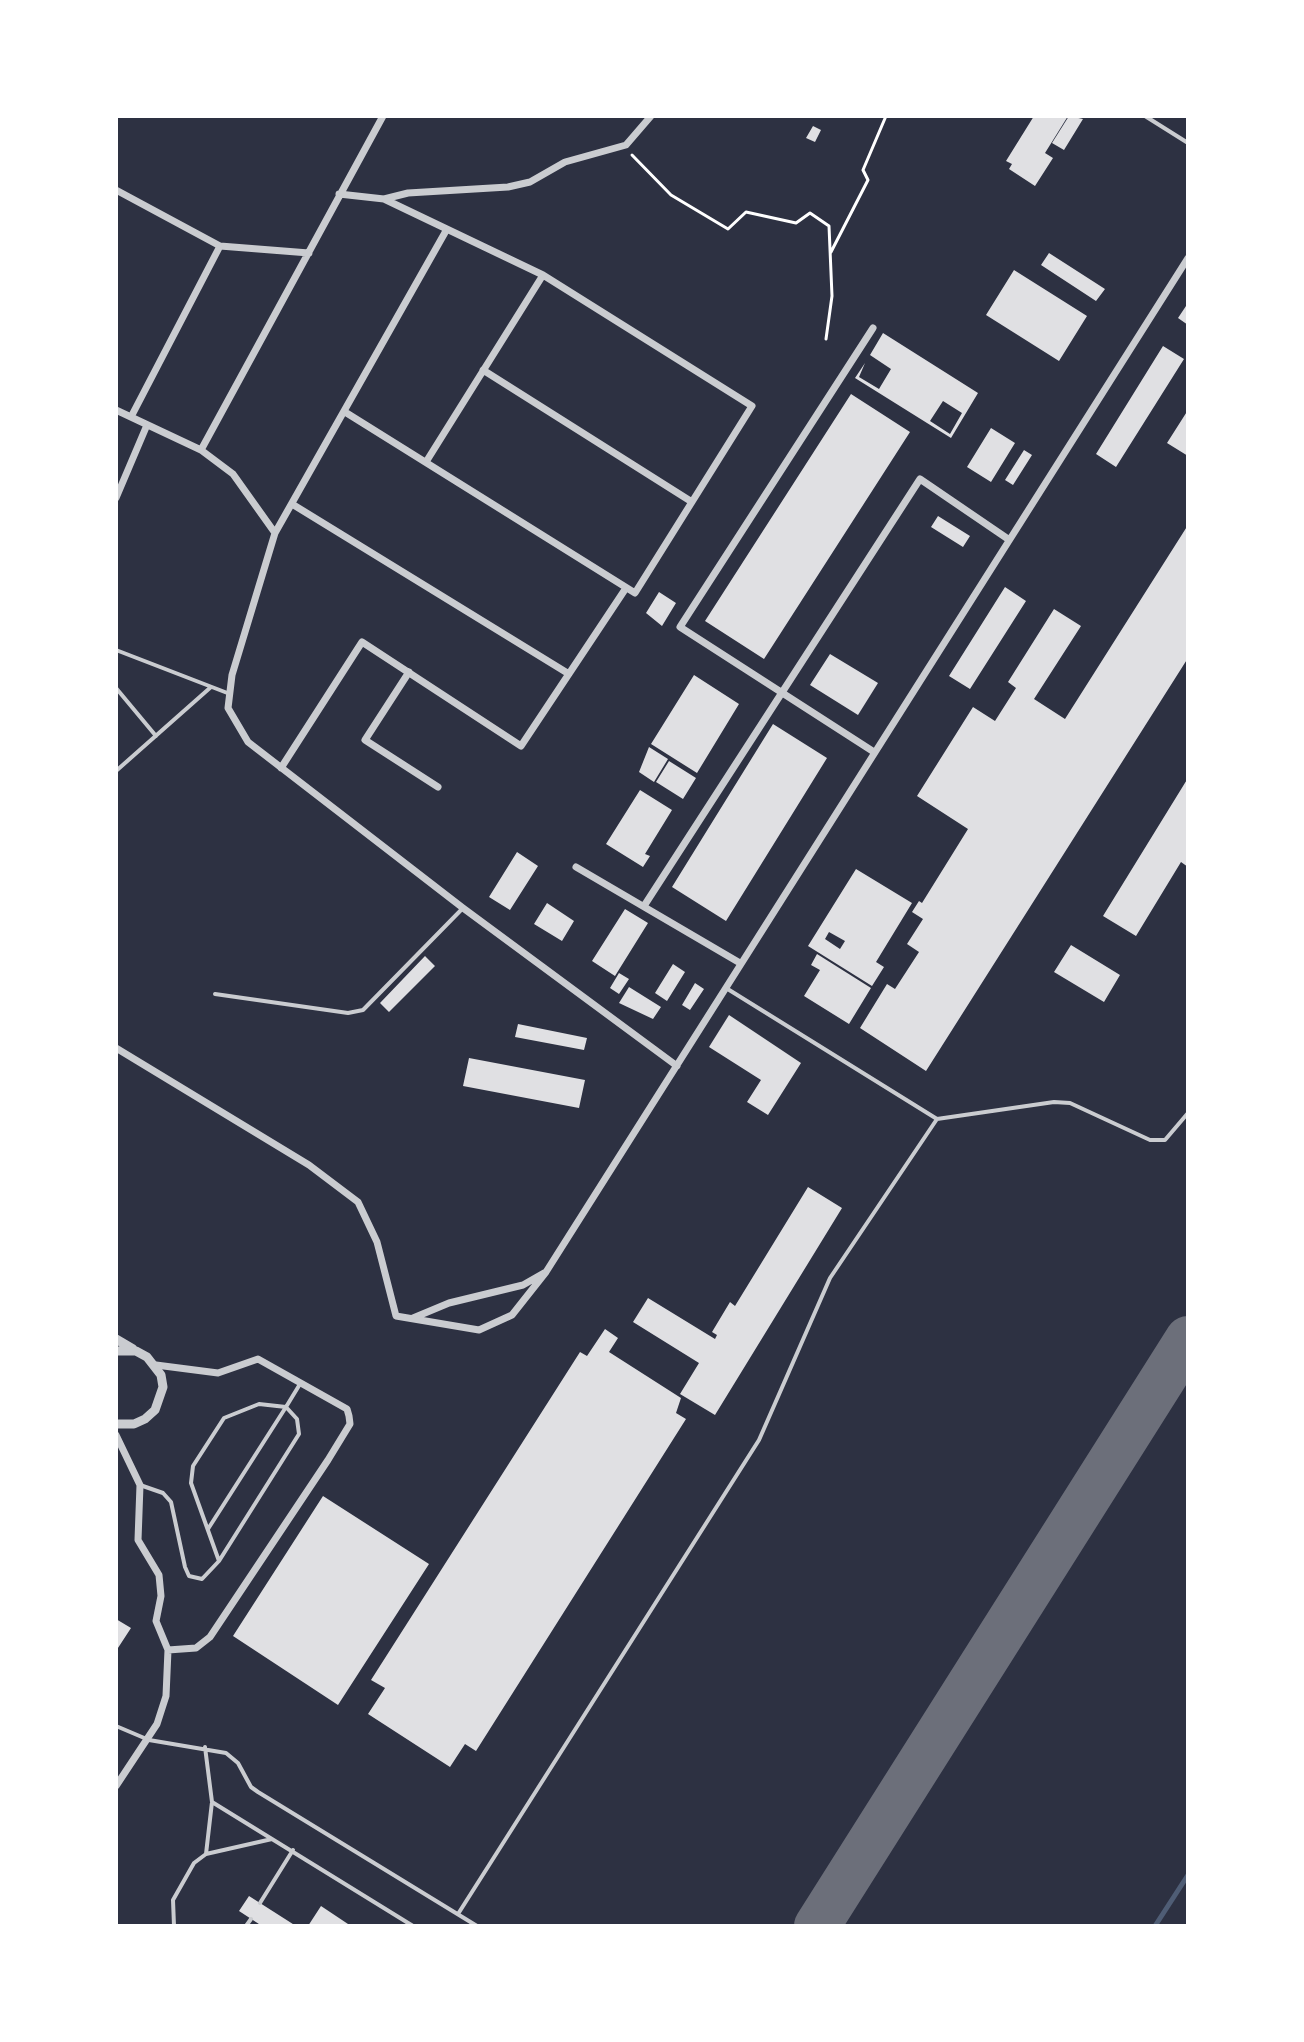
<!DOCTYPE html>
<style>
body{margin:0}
#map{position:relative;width:1304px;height:2042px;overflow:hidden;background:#2d3142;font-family:"Noto Sans",sans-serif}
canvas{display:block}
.frame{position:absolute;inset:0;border:118px solid #fff;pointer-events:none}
</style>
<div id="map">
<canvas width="1304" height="2042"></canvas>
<div class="frame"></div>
</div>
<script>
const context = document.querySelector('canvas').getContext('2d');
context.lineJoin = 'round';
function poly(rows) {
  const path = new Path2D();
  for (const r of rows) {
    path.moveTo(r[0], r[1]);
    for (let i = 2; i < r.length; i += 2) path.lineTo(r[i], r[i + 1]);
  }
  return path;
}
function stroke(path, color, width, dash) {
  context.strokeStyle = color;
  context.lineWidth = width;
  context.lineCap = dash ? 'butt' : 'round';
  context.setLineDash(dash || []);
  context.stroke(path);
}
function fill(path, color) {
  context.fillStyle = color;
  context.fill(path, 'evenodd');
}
stroke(poly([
 [1155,1926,1188,1875]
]), '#4f5d75', 5);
stroke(poly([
 [817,1926,1188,1339]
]), '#6c6f7a', 46);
fill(poly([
 [1034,116,1068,116,1045,153,1053,158,1035,186,1009,169,1012,164,1006,161],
 [1069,116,1083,119,1064,150,1052,143],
 [813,126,821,130,815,142,806,138],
 [1049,253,1105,289,1096,301,1041,265],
 [1014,270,1087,316,1059,361,986,315],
 [1186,306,1188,307,1188,325,1178,318],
 [883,333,978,393,951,438,855,378,865,363,859,377,879,389,891,369,870,355],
 [943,401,962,413,950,434,930,421],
 [1163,346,1184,359,1116,467,1096,454],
 [851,394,910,432,764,659,705,621],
 [1188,410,1188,456,1167,443],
 [991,428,1015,443,991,482,967,467],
 [1024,450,1032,455,1013,485,1005,480],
 [938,516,970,536,963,547,931,527],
 [1188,525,1188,658,926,1071,860,1028,887,984,895,989,919,952,907,944,923,919,912,912,919,901,922,903,968,829,917,796,973,707,995,721,1016,688,1008,682,1054,609,1081,626,1034,699,1065,719],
 [1005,587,1026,601,970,689,949,676],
 [659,592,676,603,662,626,646,613],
 [830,654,878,683,858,715,810,685],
 [694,675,739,704,697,773,651,744],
 [773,724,827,758,726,921,672,887],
 [649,747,668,759,654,782,639,772],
 [669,761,696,778,683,799,656,782],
 [1188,778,1188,867,1181,862,1136,936,1103,916],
 [640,790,672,810,645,854,650,856,643,867,606,844],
 [517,852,538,866,510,910,489,897],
 [856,869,912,903,876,962,884,967,872,986,808,946],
 [829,932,845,941,840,949,825,939],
 [547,903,574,921,562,941,534,924],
 [625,909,648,923,615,976,592,961],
 [1071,945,1120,975,1104,1002,1054,972],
 [817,954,871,988,849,1024,804,996,820,970,811,965],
 [425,956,435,966,389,1012,380,1003],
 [673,964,685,972,667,1001,655,993],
 [619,973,629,979,619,994,610,988],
 [695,983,704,989,690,1010,682,1005],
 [629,987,661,1007,653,1019,619,1003],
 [729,1015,801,1063,768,1115,747,1102,761,1080,709,1047],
 [518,1024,587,1038,584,1050,515,1037],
 [469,1058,585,1080,579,1108,463,1086],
 [808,1187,842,1208,715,1415,680,1394,699,1363,633,1322,648,1298,715,1339,717,1335,712,1332,730,1302,735,1306],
 [605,1329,618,1338,609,1352,681,1398,676,1413,686,1419,476,1751,465,1744,450,1767,368,1714,385,1688,371,1680,580,1352,587,1356],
 [323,1496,429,1564,338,1705,233,1636],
 [116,1619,131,1628,116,1651],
 [249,1896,296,1926,262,1926,239,1911],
 [321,1906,351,1926,308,1926]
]), '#e0e0e3');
stroke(poly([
 [632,155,671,195,728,229,746,212,796,223,810,213,829,226,832,296,826,339],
 [831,252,868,180,863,170,886,116]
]), '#fff', 3);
stroke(poly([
 [1145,116,1188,143],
 [116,650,230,694],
 [116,688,156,736],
 [116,771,211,687],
 [726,988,937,1119,1054,1102,1070,1103,1150,1140,1165,1140,1188,1113],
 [215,994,348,1013,363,1010,463,908],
 [140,1485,163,1493,171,1502,185,1567,189,1576,202,1579,219,1561,299,1434,297,1419,286,1407,300,1384],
 [208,1529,286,1407,259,1404,224,1418,193,1466,191,1483,219,1561],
 [116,1726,149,1740,226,1753,238,1763,251,1787,258,1792,477,1926],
 [205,1747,212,1802,206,1854],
 [212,1802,413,1926],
 [260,1903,293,1850],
 [458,1914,759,1440,830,1278,937,1119],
 [174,1926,173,1900,194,1863,206,1854,272,1839],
 [246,1926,251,1919]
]), '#caccd0', 4);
stroke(poly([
 [116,190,220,246,309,253],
 [339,194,384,199,543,275,752,406,635,593,345,412],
 [384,199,408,193,508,187,530,182,565,162,626,145,651,116],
 [873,328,680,627,874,752],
 [483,370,692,502],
 [116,410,201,450,233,474,275,533,232,675,228,708,248,742,463,908,677,1066],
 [131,417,220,246],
 [201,450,383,116],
 [426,462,543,275],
 [116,498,147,425],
 [292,504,569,674],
 [275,533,447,229],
 [409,672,365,740,438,787],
 [281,768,362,642,521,746,626,588],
 [576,867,740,963],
 [644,906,920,479,1008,539],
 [116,1048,309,1165,358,1202,377,1242,396,1316,479,1330,512,1315,546,1272,1188,258],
 [413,1318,449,1303,523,1285,544,1273],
 [156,1365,218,1373,258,1359,347,1409,349,1416,350,1424,328,1460,210,1637,196,1648,168,1650],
 [116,1435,140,1485,138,1540,159,1575,161,1596,156,1621,168,1650,166,1696,157,1724,116,1786]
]), '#caccd0', 7);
stroke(poly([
 [116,1339,133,1349],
 [116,1351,136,1351,147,1357,161,1375,163,1387,155,1410,145,1419,134,1424,116,1424]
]), '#caccd0', 9);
</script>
